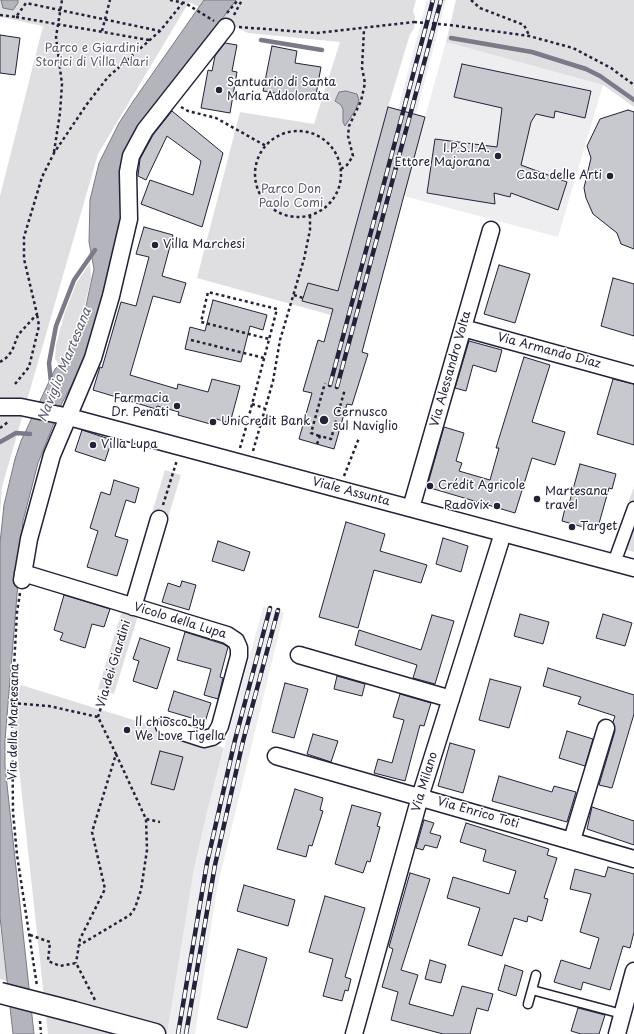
<!DOCTYPE html>
<meta charset="utf-8">
<style>
body{margin:0}
canvas{display:block;background:#fff}
</style>
<canvas width="634" height="1034"></canvas>
<script>
const context = document.querySelector('canvas').getContext('2d');
context.lineJoin = 'round';
function fill(path, color) {
  context.fillStyle = color;
  context.fill(path, 'evenodd');
}
function poly(rows) {
  const path = new Path2D();
  for (const r of rows) {
    if (r.length === 3) {
      path.moveTo(r[0] + r[2], r[1]);
      path.arc(r[0], r[1], r[2], 0, 2 * Math.PI);
      continue;
    }
    path.moveTo(r[0], r[1]);
    for (let i = 2; i < r.length; i += 2) path.lineTo(r[i], r[i + 1]);
  }
  return path;
}
function stroke(path, color, width, dash) {
  context.strokeStyle = color;
  context.lineWidth = width;
  context.lineCap = dash ? 'butt' : 'round';
  context.setLineDash(dash || []);
  context.stroke(path);
}
function write(font, color, halo, rows, align = 'center') {
  context.font = font + ' "Playpen Sans",sans-serif';
  context.lineWidth = 3;
  context.setLineDash([]);
  context.textBaseline = 'middle';
  context.strokeStyle = halo;
  context.fillStyle = color;
  for (const [text, x, y, turn = 0] of rows) {
    context.save();
    context.translate(x, y);
    context.rotate((+turn || 0) * Math.PI / 180);
    context.textAlign = isNaN(turn) ? turn : align;
    if (halo) context.strokeText(text, 0, 0);
    context.fillText(text, 0, 0);
    context.restore();
  }
}
fill(poly([
 [427,0,446,0,416,114,425,117,446,42,603,85,558,237,404,196,362,352,324,342,388,107,398,109],
 [263,607,284,612,217,888,195,1034,167,1034,194,869,208,808]
]), '#eeeef1');
fill(poly([
 [0,0,416,0,413,11,415,16,414,29,410,34,388,107,331,315,197,278,240,112,314,124,340,42,248,33,189,2,98,154,2,487,0,514,0,196,43,26,0,17],
 [456,0,634,0,634,107,603,85,446,42],
 [90,263,91,279,83,312,67,355,59,364,55,359,56,345,64,315,76,284],
 [165,470,181,475,114,694,98,689],
 [634,487,634,552,612,546],
 [21,685,224,748,208,808,194,869,167,1034,48,1034,12,704],
 [0,926,7,981,0,979]
]), '#dfdfe2');
const water = poly([
 [1,0,18,0,18,3,13,10,3,8,1,0],
 [204,0,236,0,140,131,103,301,81,368,62,403,38,463,23,521,5,741,5,766,34,1034,13,1034,0,917,0,543,4,505,15,459,21,441,55,369,65,360,68,354,86,306,94,269,89,242,90,200,99,163,119,123,134,100,204,0],
 [346,91,357,94,359,100,356,109,345,126,343,122,343,109,341,105,335,101,339,92,346,91]
]);
fill(water, '#b4b4bc');
stroke(water, '#7a7a88', 1);
stroke(poly([
 [451,38,532,52,586,69,600,76,634,100],
 [261,40,322,50],
 [51,382,49,363,56,326,74,280,95,250],
 [0,442,16,433,30,434]
]), '#7a7a88', 4.5);
const building = poly([
 [0,35,20,38,15,75,0,73,0,35],
 [225,43,237,45,232,71,237,72,230,113,201,108,208,70,212,71,215,56,225,43],
 [272,46,297,51,295,63,321,67,315,100,263,91,272,46],
 [462,64,591,91,585,118,555,111,554,118,536,114,531,122,521,165,567,182,558,210,511,193,510,197,494,193,495,204,427,193,435,139,497,147,502,108,454,97,462,64],
 [388,107,425,117,362,352,368,354,352,405,347,404,334,449,299,439,312,393,303,391,318,340,324,342,333,309,302,301,308,283,338,291,388,107],
 [628,110,634,112,634,249,621,244,617,233,593,214,586,198,584,188,591,158,587,146,600,119,628,110],
 [172,111,223,153,202,227,141,204,150,180,193,195,201,161,167,136,146,180,138,176,140,159,153,135,172,111],
 [144,227,173,235,162,276,186,283,180,303,153,296,130,375,177,389,178,384,208,392,212,379,240,386,230,423,216,419,214,425,178,415,179,412,157,406,156,409,93,390,100,367,102,368,121,302,136,306,149,257,136,254,144,227],
 [499,265,530,274,515,323,484,314,499,265],
 [613,278,634,284,634,336,601,326,613,278],
 [213,300,267,315,263,330,250,326,241,362,185,349,190,327,205,331,213,300],
 [469,341,502,350,496,372,473,365,466,391,455,388,469,341],
 [524,357,550,365,532,422,565,432,555,465,532,458,515,513,427,487,444,427,464,433,456,461,462,463,459,471,490,480,499,448,496,448,524,357],
 [613,379,634,384,634,445,597,434,613,379],
 [82,430,112,440,105,461,75,451,82,430],
 [580,464,616,474,612,489,609,488,598,527,584,523,583,527,562,521,566,504,569,504,580,464],
 [114,480,139,488,135,503,126,500,115,536,128,540,117,576,87,567,98,531,90,528,101,492,110,495,114,480],
 [346,522,385,534,380,551,427,565,421,583,374,570,358,628,319,617,346,522],
 [443,538,468,546,461,572,436,564,443,538],
 [218,541,250,552,244,571,212,561,218,541],
 [182,581,196,585,189,610,162,602,168,583,180,587,182,581],
 [64,595,110,609,104,627,92,624,85,648,60,640,63,633,54,630,64,595],
 [520,614,549,622,543,644,514,636,520,614],
 [603,614,632,623,625,646,596,638,603,614],
 [432,615,454,621,435,684,413,678,417,665,355,645,359,630,421,650,432,615],
 [185,632,223,644,228,647,220,677,223,678,218,699,204,695,211,669,177,660,185,632],
 [140,638,170,648,157,689,133,681,139,661,133,659,140,638],
 [548,668,634,695,634,714,612,788,599,785,615,731,613,722,615,716,578,704,581,697,543,686,548,668],
 [337,676,365,684,362,696,334,689,337,676],
 [490,679,521,687,509,728,479,720,490,679],
 [285,683,308,689,294,738,272,732,285,683],
 [174,691,211,703,205,722,168,711,174,691],
 [400,694,431,703,424,726,420,725,405,781,374,773,378,759,392,763,404,720,393,717,400,694],
 [567,731,593,739,585,766,559,758,567,731],
 [313,734,338,741,331,762,307,754,313,734],
 [450,743,475,750,463,793,438,786,450,743],
 [160,751,183,757,174,790,151,784,160,751],
 [499,776,552,792,554,786,576,792,567,822,492,801,499,776],
 [295,789,323,798,320,810,323,811,312,846,309,845,306,857,277,849,295,789],
 [352,805,381,813,377,826,380,827,370,862,367,861,363,873,335,864,352,805],
 [592,807,634,821,634,845,587,829,592,807],
 [424,820,434,823,430,833,441,836,437,848,425,845,423,850,416,848,424,820],
 [466,823,549,849,547,855,557,858,544,898,548,899,542,921,528,916,527,922,514,918,502,956,468,945,480,908,447,898,453,877,509,894,516,871,483,861,486,850,460,842,466,823],
 [608,867,634,874,634,932,630,948,623,946,610,990,583,982,581,990,554,982,561,960,590,969,599,938,580,932,591,894,570,889,575,869,605,877,608,867],
 [410,873,430,879,401,970,418,975,409,1004,453,1016,462,986,493,994,488,1011,477,1008,470,1034,443,1034,391,1020,398,992,382,987,393,949,389,947,410,873],
 [244,885,295,900,288,926,237,911,244,885],
 [325,896,365,908,345,977,351,979,348,991,345,990,342,1001,323,996,333,959,309,952,325,896],
 [238,949,267,958,247,1028,217,1019,238,949],
 [430,960,446,965,441,983,425,979,430,960],
 [505,965,523,971,516,996,498,990,505,965],
 [578,1008,605,1015,599,1034,581,1034,571,1031,578,1008]
]);
fill(building, '#c8c8cf');
stroke(building, '#22223b', 1);
const service = poly([
 [532,990,622,1014],
 [528,1004,536,975]
]);
const pedestrian = poly([
 [614,563,634,508]
]);
const minor = poly([
 [463,328,634,375],
 [0,407,21,407,69,417,634,568],
 [411,508,491,230],
 [23,573,227,635,236,641,239,648,239,656,220,726,215,735,212,737,204,739,164,726],
 [22,580,29,539,52,455,93,358,111,296,129,219,128,172,131,156,145,130,226,27],
 [133,607,159,519],
 [299,655,451,699],
 [276,756,634,859],
 [572,840,606,728],
 [354,1034,420,797,503,533],
 [617,1034,634,971]
]);
const tertiary = poly([
 [74,1012,155,1034]
]);
stroke(service, '#22223b', 11);
stroke(pedestrian, '#22223b', 15);
stroke(minor, '#22223b', 19);
stroke(tertiary, '#22223b', 23);
stroke(poly([
 [170,0,185,3,214,21],
 [471,0,480,8,524,25,529,35],
 [227,13,238,0],
 [0,15,16,17,26,3,160,31,185,0],
 [234,15,242,0],
 [16,17,149,40],
 [450,25,529,36,573,48,611,68,634,85],
 [239,27,317,33,414,22],
 [102,31,110,0],
 [181,107,188,111,216,118,266,146],
 [298,174,43],
 [54,152,60,113,62,84,56,37,62,0],
 [341,169,347,165,353,156,348,136,349,126,361,101,365,83,362,68,364,29],
 [294,295,303,298],
 [191,340,264,358],
 [0,362,6,358,12,351,18,335,37,314,24,259,24,237,42,177,54,153,87,104,108,77,160,31],
 [15,384,29,367,39,326,37,314],
 [252,404,264,408],
 [0,428,8,422],
 [319,436,311,433,325,383],
 [317,444,320,436,331,439,345,389],
 [240,448,245,431,277,309,208,292,201,322,269,339],
 [253,451,273,381,280,340,304,259,310,230,310,215],
 [344,476,359,438],
 [163,505,177,460],
 [20,593,17,612,12,703,13,812,17,855,37,986],
 [12,703,49,706,98,717,116,754,92,832,105,889,80,939,76,963],
 [98,717,128,621],
 [116,754,146,819,160,822],
 [30,935,50,942,48,961,60,966,76,963,95,1000],
 [78,946,130,915,135,908,141,890,147,850,146,819],
 [40,1021,41,1034]
]), '#22223b', 2.5, [3, 3]);
stroke(service, '#fff', 8);
stroke(pedestrian, '#fff', 12);
stroke(minor, '#fff', 16);
stroke(tertiary, '#fff', 20);
const rail = poly([
 [330,385,433,0],
 [337,387,441,0],
 [178,1034,207,863,235,740,270,608],
 [186,1034,215,865,243,741,278,610]
]);
stroke(rail, '#22223b', 4.5);
stroke(rail, '#fff', 3, [9]);
const tertiaryBridge = poly([
 [0,993,74,1012]
]);
stroke(tertiaryBridge, '#22223b', 23, []);
stroke(poly([
 [414,22,450,25]
]), '#22223b', 2.5, [3, 3]);
stroke(tertiaryBridge, '#fff', 20);
for (const [x, y, r, color] of [
 [219,90,4,"#22223b"],
 [498,156,4,"#22223b"],
 [610,176,4,"#22223b"],
 [155,245,4,"#22223b"],
 [177,406,4,"#22223b"],
 [324,420,5,"#22223b"],
 [213,422,4,"#22223b"],
 [93,445,4,"#22223b"],
 [430,486,4,"#22223b"],
 [537,499,4,"#22223b"],
 [497,506,4,"#22223b"],
 [572,527,4,"#22223b"],
 [127,730,4,"#22223b"]
]) {
  const dot = new Path2D();
  dot.arc(x, y, r, 0, 2 * Math.PI);
  context.fillStyle = color;
  context.fill(dot);
  stroke(dot, '#fff', 1.5);
}
write('12px', '#5b5b6d', '#fff', [
 ["Parco e Giardini",92,49],
 ["Storici di Villa Alari",92,63],
 ["Parco Don",291,190],
 ["Paolo Comi",291,204]
]);
write('12px', '#22223b', '#fff', [
 ["Santuario di Santa",227,83],
 ["Maria Addolorata",227,97],
 ["I.P.S.I.A.",490,149,"right"],
 ["Ettore Majorana",490,163,"right"],
 ["Casa delle Arti",602,176,"right"],
 ["Villa Marchesi",163,245],
 ["Farmacia",169,399,"right"],
 ["Dr. Penati",169,413,"right"],
 ["Cernusco",333,413],
 ["sul Naviglio",333,427],
 ["UniCredit Bank",221,422],
 ["Villa Lupa",101,445],
 ["Crédit Agricole",438,486],
 ["Martesana",545,492],
 ["travel",545,506],
 ["Radovix",489,506,"right"],
 ["Target",580,527],
 ["Il chiosco by",135,723],
 ["We Love Tigella",135,737]
], 'left');
write('12px', '#22223b', '#fff', [
 ["Via Armando Diaz",549,351,15],
 ["Via Alessandro Volta",451,369,-74],
 ["Viale Assunta",351,492,15],
 ["Vicolo della Lupa",180,621,17],
 ["Via dei Giardini",114,664,-73],
 ["Via della Martesana",14,722,-89],
 ["Via Milano",425,782,-73],
 ["Via Enrico Toti",478,813,16]
]);
write('italic 13px', '#5c5c6f', '#fff', [
 ["Naviglio Martesana",65,365,-68]
]);
</script>
